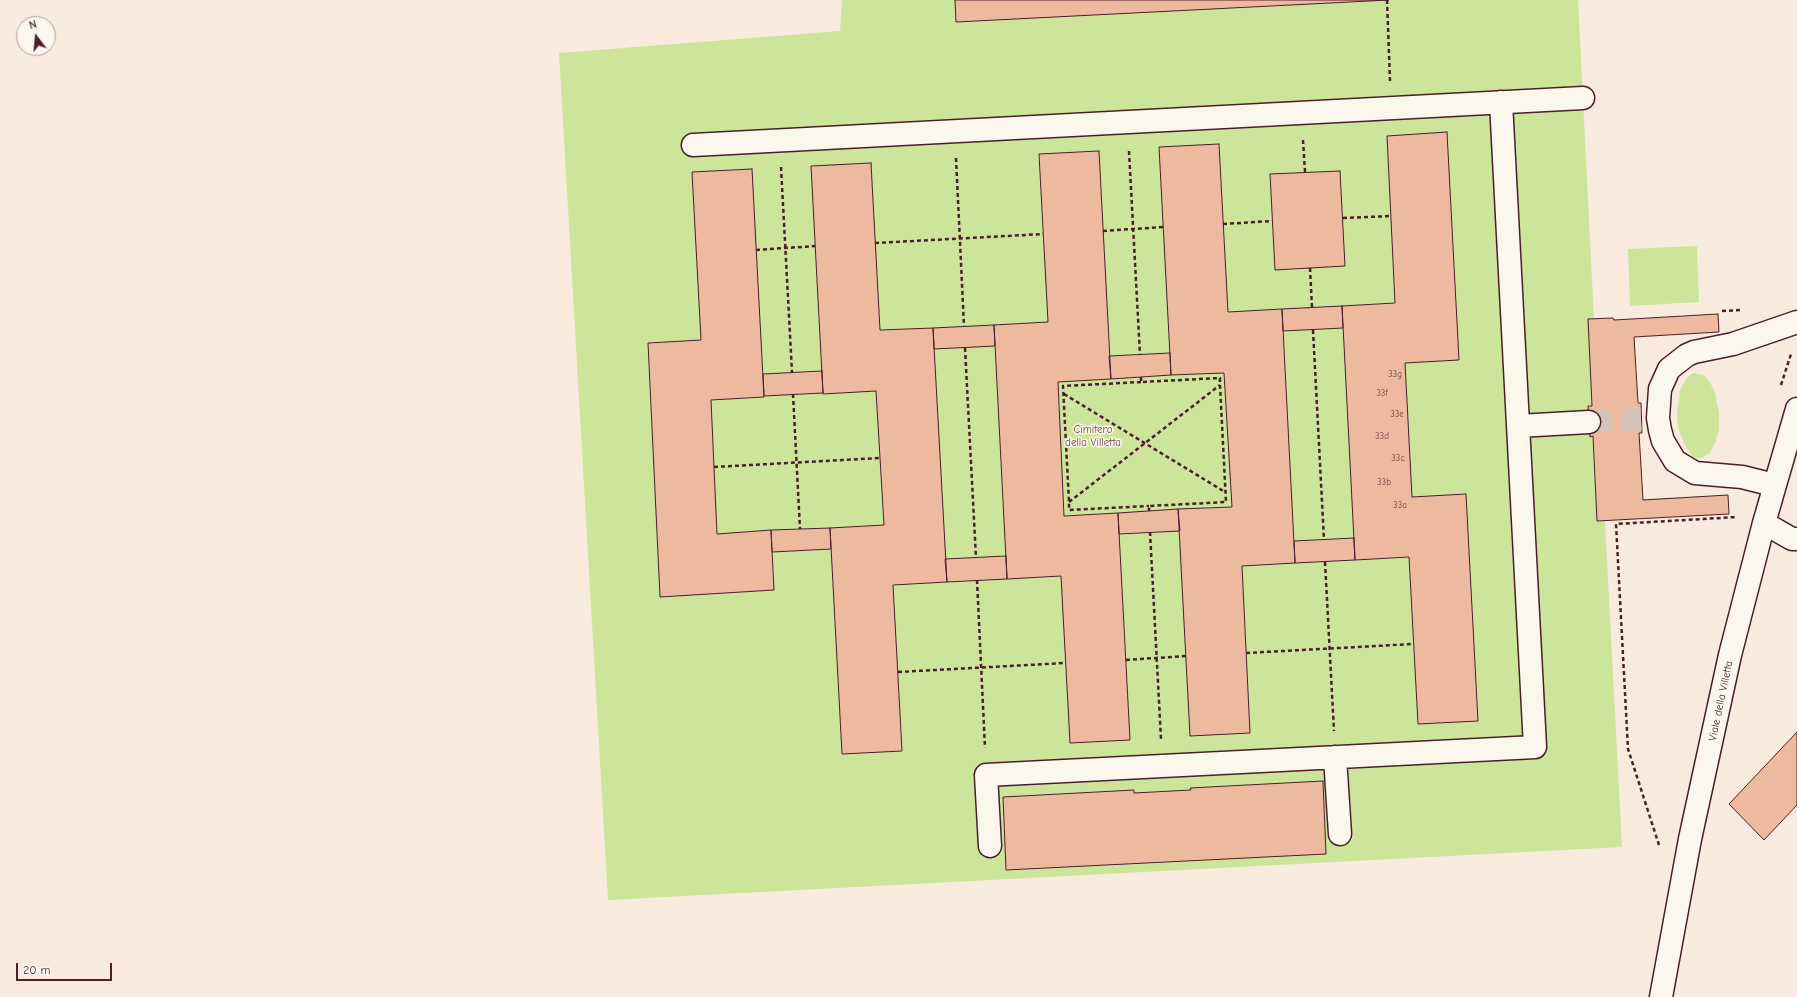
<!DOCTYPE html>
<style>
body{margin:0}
#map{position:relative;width:1797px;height:997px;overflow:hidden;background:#f8ebdd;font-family:"Comic Neue",sans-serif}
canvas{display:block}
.north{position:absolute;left:16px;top:16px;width:40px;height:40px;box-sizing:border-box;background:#fbf7ec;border:1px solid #b4a19f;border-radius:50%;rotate:344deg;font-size:11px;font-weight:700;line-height:16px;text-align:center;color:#4a1f2b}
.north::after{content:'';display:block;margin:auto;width:14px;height:18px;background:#4a1f2b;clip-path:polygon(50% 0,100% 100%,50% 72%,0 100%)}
.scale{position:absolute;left:16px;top:963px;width:96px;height:18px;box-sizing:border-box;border:2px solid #4a1f2b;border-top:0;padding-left:5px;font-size:12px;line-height:14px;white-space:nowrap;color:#4a1f2b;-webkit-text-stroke:3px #fbf7ec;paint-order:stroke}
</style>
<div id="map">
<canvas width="1797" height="997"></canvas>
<div class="north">N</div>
<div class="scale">20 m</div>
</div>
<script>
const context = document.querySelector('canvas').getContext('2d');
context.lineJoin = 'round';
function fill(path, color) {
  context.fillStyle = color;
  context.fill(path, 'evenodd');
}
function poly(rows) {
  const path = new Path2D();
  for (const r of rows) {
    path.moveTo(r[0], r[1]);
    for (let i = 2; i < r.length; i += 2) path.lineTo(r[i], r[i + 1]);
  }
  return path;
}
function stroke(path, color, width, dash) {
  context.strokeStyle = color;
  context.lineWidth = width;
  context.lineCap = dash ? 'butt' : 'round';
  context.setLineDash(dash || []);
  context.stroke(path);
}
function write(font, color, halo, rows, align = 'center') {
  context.font = font + ' "Comic Neue",sans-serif';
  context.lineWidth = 3;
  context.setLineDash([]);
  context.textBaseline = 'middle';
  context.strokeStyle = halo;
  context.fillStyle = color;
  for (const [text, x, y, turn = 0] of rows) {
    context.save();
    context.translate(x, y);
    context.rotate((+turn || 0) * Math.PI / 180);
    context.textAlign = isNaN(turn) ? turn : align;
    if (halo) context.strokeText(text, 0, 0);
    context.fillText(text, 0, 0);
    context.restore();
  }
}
fill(poly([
 [842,0,1578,0,1594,319,1613,318,1614,320,1718,314,1719,332,1634,337,1638,403,1641,403,1642,433,1639,434,1643,499,1728,495,1729,514,1625,519,1605,521,1622,847,608,900,559,53,840,31],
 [1697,246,1699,302,1630,306,1628,249],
 [1693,373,1704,375,1710,382,1715,393,1719,412,1719,429,1716,441,1710,453,1701,458,1693,457,1685,446,1678,428,1677,414,1680,390,1686,379]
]), '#cde59b');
const building = poly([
 [955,0,1389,0,956,22,955,0],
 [1447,132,1459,360,1405,363,1412,497,1466,494,1478,721,1418,724,1409,557,1355,560,1342,306,1395,303,1387,136,1447,132],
 [1219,144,1228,312,1282,309,1295,563,1242,566,1250,733,1190,736,1178,509,1232,507,1224,373,1171,375,1159,147,1219,144],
 [1099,151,1111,379,1058,382,1064,516,1118,513,1130,740,1070,743,1061,576,1007,579,994,325,1048,322,1039,154,1099,151],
 [871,163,880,330,933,328,947,582,893,585,902,751,842,754,830,528,884,525,876,391,823,394,811,166,871,163],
 [752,169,764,397,711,400,717,534,771,530,774,590,660,597,648,343,701,340,692,172,752,169],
 [1340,171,1345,266,1275,270,1270,174,1340,171],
 [1342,306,1343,328,1283,331,1282,309,1342,306],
 [1718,314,1719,332,1634,337,1638,403,1641,403,1642,433,1639,433,1643,500,1728,495,1729,514,1597,521,1593,436,1590,437,1589,422,1588,406,1592,406,1588,319,1613,318,1614,320,1718,314],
 [994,325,995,346,934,349,933,328,994,325],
 [1170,353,1171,375,1111,379,1109,356,1170,353],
 [822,371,823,393,764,396,763,374,822,371],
 [1178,509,1180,531,1119,534,1118,513,1178,509],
 [830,528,831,549,772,552,771,530,830,528],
 [1354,538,1355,560,1295,563,1294,541,1354,538],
 [1006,556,1007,579,947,582,945,559,1006,556],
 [1797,732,1797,805,1764,840,1729,804,1797,732],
 [1323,781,1326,854,1006,870,1003,797,1134,790,1134,793,1191,790,1190,788,1323,781]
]);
fill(building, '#edb99f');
stroke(building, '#4a1f2b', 1);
stroke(poly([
 [1589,422,1641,419]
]), '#d5c2b9', 22, [22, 11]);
const minor = poly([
 [693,145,1583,98],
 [1518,426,1589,422],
 [1774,485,1742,477,1695,473,1675,461,1663,441,1660,430,1658,418,1660,389,1669,369,1687,355,1694,352,1733,344,1797,322],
 [1764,523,1792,539,1797,539],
 [1335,757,1340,834],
 [990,846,986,775,1535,747,1501,102],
 [1661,997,1690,839,1730,655,1764,523,1797,409]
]);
stroke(minor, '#4a1f2b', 25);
stroke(poly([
 [1387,0,1390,81],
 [1303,140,1305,172],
 [1129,151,1140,355],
 [956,158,964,326],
 [781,167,792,372],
 [1343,218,1391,216],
 [1223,224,1272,221],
 [1103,231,1163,227],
 [875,243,1043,234],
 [756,250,815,246],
 [1310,268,1312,307],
 [1722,311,1742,310],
 [1313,330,1324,540],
 [965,348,976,558],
 [1141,377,1141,382,1220,378,1220,385,1226,502,1149,506,1149,511],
 [1141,382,1063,386,1069,502,1069,510,1149,506],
 [1781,385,1791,354],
 [793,394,800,529],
 [1064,394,1225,492],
 [714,467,880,458],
 [1069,502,1220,385],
 [1150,532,1161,739],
 [1325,562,1334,731],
 [977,580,985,748],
 [1246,653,1413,644],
 [1126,660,1186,656],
 [898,672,1065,663],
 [1659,845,1628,749,1616,524,1737,517]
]), '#4a1f2b', 2.5, [4, 3]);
stroke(minor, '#fbf7ec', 22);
write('9px', '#734648', null, [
 ["33g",1395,374],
 ["33f",1382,393],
 ["33e",1397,414],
 ["33d",1382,436],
 ["33c",1398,458],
 ["33b",1384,482],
 ["33a",1400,505]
]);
write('11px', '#6b5047', '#fbf7ec', [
 ["Cimitero",1093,430],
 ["della Villetta",1093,443]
]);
write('11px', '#4a1f2b', '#fbf7ec', [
 ["Viale della Villetta",1721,701,-78]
]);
</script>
